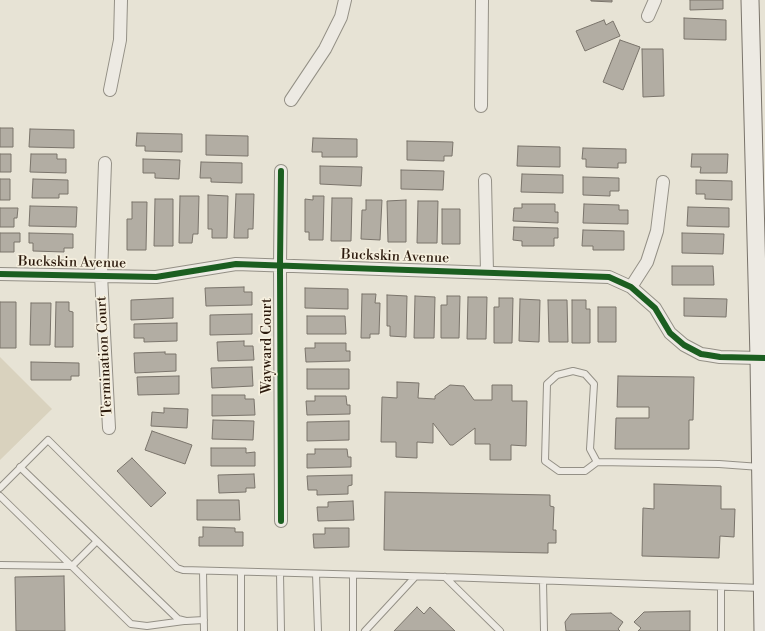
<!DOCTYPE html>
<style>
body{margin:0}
canvas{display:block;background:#e7e3d5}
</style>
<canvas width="765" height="631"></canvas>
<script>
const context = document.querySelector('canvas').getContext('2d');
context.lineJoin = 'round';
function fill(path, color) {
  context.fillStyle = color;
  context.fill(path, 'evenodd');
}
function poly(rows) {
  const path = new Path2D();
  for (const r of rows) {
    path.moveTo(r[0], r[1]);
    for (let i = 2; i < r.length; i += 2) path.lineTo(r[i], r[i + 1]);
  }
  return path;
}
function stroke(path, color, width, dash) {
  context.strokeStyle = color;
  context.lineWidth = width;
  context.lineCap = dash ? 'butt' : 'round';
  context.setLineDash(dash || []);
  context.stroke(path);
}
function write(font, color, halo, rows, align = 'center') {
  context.font = font + ' "Libre Bodoni",serif';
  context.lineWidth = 3.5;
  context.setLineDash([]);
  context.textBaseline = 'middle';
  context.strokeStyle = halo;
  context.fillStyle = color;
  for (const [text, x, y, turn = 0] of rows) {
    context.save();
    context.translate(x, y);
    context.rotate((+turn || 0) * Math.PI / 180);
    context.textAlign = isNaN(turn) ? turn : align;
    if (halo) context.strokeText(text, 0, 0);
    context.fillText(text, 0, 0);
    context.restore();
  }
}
fill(poly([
 [0,357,52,409,0,460]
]), '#d9d2be');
const building = poly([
 [591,0,612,0,612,2,591,1,591,0],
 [690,0,723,0,723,9,690,10,690,0],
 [684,18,726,20,726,40,684,39,684,18],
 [604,20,606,25,613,21,620,36,585,51,576,31,604,20],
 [620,40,640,47,623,90,603,82,620,40],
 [642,49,663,49,664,96,643,97,642,49],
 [0,128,13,128,13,147,0,147,0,128],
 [30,129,74,130,74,148,29,147,30,129],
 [137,133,182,134,182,152,145,151,145,146,136,146,137,133],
 [206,135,248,136,248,156,206,155,206,135],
 [313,138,357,139,357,157,322,157,322,152,312,152,313,138],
 [407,141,453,142,452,156,444,156,444,161,407,160,407,141],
 [518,146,560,147,560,167,517,166,518,146],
 [583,148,626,149,626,163,618,163,618,168,586,167,586,159,582,159,583,148],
 [0,154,11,154,11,172,0,172,0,154],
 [31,154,57,154,57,159,66,159,66,173,30,172,31,154],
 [692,154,728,154,727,173,700,173,701,167,691,167,692,154],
 [143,159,180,160,179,179,155,178,155,173,143,173,143,159],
 [201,162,242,163,242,183,211,182,211,178,200,178,201,162],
 [320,166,362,167,361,186,320,184,320,166],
 [401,170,444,171,443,190,401,189,401,170],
 [522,174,563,175,563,193,521,192,522,174],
 [583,177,619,178,619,191,610,191,610,196,583,195,583,177],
 [0,179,10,179,10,200,0,200,0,179],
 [33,179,68,180,68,194,59,194,59,198,32,198,33,179],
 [696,180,732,181,732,200,705,199,705,194,696,194,696,180],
 [236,194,254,194,253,229,248,229,248,238,234,238,236,194],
 [208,195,228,196,227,238,212,238,212,229,208,229,208,195],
 [180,196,199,196,198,234,193,234,192,243,179,243,180,196],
 [313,196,324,196,323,240,309,240,309,232,305,232,305,199,313,200,313,196],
 [332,198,352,198,351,241,331,241,332,198],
 [155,199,173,199,173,246,154,246,155,199],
 [366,200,382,200,380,240,361,239,362,210,366,210,366,200],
 [406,200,406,242,388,242,387,201,406,200],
 [418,201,438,201,437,243,417,243,418,201],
 [132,202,147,202,146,250,127,250,127,219,132,219,132,202],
 [522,204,555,204,555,212,558,212,558,223,513,221,514,208,522,208,522,204],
 [584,204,619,205,619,210,628,210,628,224,583,223,584,204],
 [30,206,77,207,76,227,29,226,30,206],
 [688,207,729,208,729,227,687,226,688,207],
 [0,208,18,208,17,218,14,218,14,227,0,227,0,208],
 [442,209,460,209,460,244,442,244,442,209],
 [514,227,558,228,558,238,554,238,554,246,522,246,522,241,513,240,514,227],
 [583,230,624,231,624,250,593,250,593,246,582,246,583,230],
 [0,233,20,233,20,242,14,242,14,252,0,252,0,233],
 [29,233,73,234,73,248,64,248,64,252,33,251,33,243,29,243,29,233],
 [682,233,724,234,723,254,682,253,682,233],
 [672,266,713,266,714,285,672,285,672,266],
 [244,287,244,292,252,292,252,305,206,306,205,288,244,287],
 [305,288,348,289,348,309,305,308,305,288],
 [362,294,376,294,375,303,380,303,379,334,370,334,370,338,361,338,362,294],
 [387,295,407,296,406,337,390,336,390,326,387,326,387,295],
 [415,296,435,297,434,338,414,338,415,296],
 [447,296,460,296,459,338,441,338,441,305,447,305,447,296],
 [468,297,487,297,486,339,467,339,468,297],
 [173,298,173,318,131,320,131,300,173,298],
 [499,298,513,298,512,343,494,343,494,307,499,307,499,298],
 [684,298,727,299,726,317,684,316,684,298],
 [520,299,540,300,539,342,519,341,520,299],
 [548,300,567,300,568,342,549,342,548,300],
 [572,300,586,300,586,309,590,309,590,343,572,343,572,300],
 [0,302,16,302,16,348,0,348,0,302],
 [56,302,69,302,69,311,73,312,73,347,55,347,56,302],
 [31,303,51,303,50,345,30,345,31,303],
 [598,307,616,307,616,342,598,342,598,307],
 [252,314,252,334,210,335,210,315,252,314],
 [307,316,345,316,346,334,307,334,307,316],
 [177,323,177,341,144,342,144,338,134,338,134,324,177,323],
 [244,341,244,346,253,346,254,360,218,361,217,342,244,341],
 [315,343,346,343,346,351,350,351,350,361,306,362,305,348,315,348,315,343],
 [165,352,165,354,176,354,176,371,135,373,134,353,165,352],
 [31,362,79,363,79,376,71,376,71,380,31,380,31,362],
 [252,367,253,386,212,388,211,368,252,367],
 [307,369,349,369,349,389,307,389,307,369],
 [179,376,179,394,138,395,137,377,179,376],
 [618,376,694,377,693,420,689,420,689,449,615,449,616,418,649,418,649,407,617,407,618,376],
 [397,382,419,383,418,398,435,399,435,396,450,385,464,386,474,400,492,400,492,385,512,385,512,401,527,401,526,446,511,445,511,460,490,460,490,444,475,444,475,428,453,445,450,445,433,423,433,443,417,442,417,458,396,457,396,442,381,442,382,397,397,398,397,382],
 [212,395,245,395,245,399,254,399,255,415,212,416,212,395],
 [315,396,346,396,347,405,350,405,350,414,307,415,306,401,315,401,315,396],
 [164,408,188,409,187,428,151,426,152,412,164,413,164,408],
 [213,420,254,421,253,440,212,439,213,420],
 [349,421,349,440,307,441,307,422,349,421],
 [152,431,192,445,185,464,145,450,152,431],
 [211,448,246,448,246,453,255,452,255,466,211,466,211,448],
 [315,449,347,449,348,457,351,457,351,467,307,468,307,454,315,454,315,449],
 [132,458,166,493,151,507,117,471,132,458],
 [254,474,255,488,246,488,246,492,219,493,218,475,254,474],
 [352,475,352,485,348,486,348,494,317,495,317,490,308,490,307,476,352,475],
 [654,484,721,486,721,509,735,509,734,537,720,536,719,558,642,556,643,508,654,509,654,484],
 [385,492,550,495,550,506,554,507,553,530,556,530,556,543,548,543,548,553,384,550,385,492],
 [197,500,239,500,240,520,197,520,197,500],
 [353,501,354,520,318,521,317,507,328,507,328,502,353,501],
 [203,527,235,528,235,532,243,532,243,546,199,546,199,537,203,537,203,527],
 [325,528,349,528,349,547,314,548,313,534,325,534,325,528],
 [64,576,65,631,16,631,15,577,64,576],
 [417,607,424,614,430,607,455,631,394,631,417,607],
 [690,611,690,631,638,631,641,628,634,622,644,612,690,611],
 [611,613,623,622,618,629,620,631,566,631,565,622,571,614,611,613]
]);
fill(building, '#b2ada3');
stroke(building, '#7a746b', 1);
const service = poly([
 [597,462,585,471,559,471,545,461,547,384,557,375,573,371,585,374,594,384,590,449,597,462,719,464,760,467],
 [20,467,178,619,186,621,204,620],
 [0,488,48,440,177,568,183,570,445,577,761,588],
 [0,496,131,624,147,626,184,621],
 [0,565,72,566,97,541],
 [203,571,204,631],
 [241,572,241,631],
 [280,573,281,631],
 [316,574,318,631],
 [353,575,353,631],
 [445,577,500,631],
 [543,581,544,631],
 [365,631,415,577],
 [721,631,721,587]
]);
const minor = poly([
 [648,16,655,0],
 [110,90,120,40,121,0],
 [291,100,325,49,341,17,345,0],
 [481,106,482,0],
 [105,163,101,275,109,428],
 [485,180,487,272],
 [0,274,156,277,236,264,609,277,631,287,655,308,670,333,684,345,701,354,708,355,720,357,759,358],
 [631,287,647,262,657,231,663,182],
 [281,521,280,266,281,171]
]);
const secondary = poly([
 [750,0,759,358,763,631]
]);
stroke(service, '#949086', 8);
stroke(minor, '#949086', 14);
stroke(secondary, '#7a746b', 19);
stroke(service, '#edeae3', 6);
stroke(minor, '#edeae3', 12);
stroke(secondary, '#edeae3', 17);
stroke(poly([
 [0,274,156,277,236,264,609,277,631,287,655,308,670,333,684,345,701,354,708,355,720,357,765,358],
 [281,521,280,266,281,171]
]), '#1b5e20', 6);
write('14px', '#2a180b', '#f5efde', [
 ["Buckskin Avenue",395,257,2],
 ["Buckskin Avenue",72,263,1],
 ["Wayward Court",268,346,-90],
 ["Termination Court",105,356,-93]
]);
</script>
